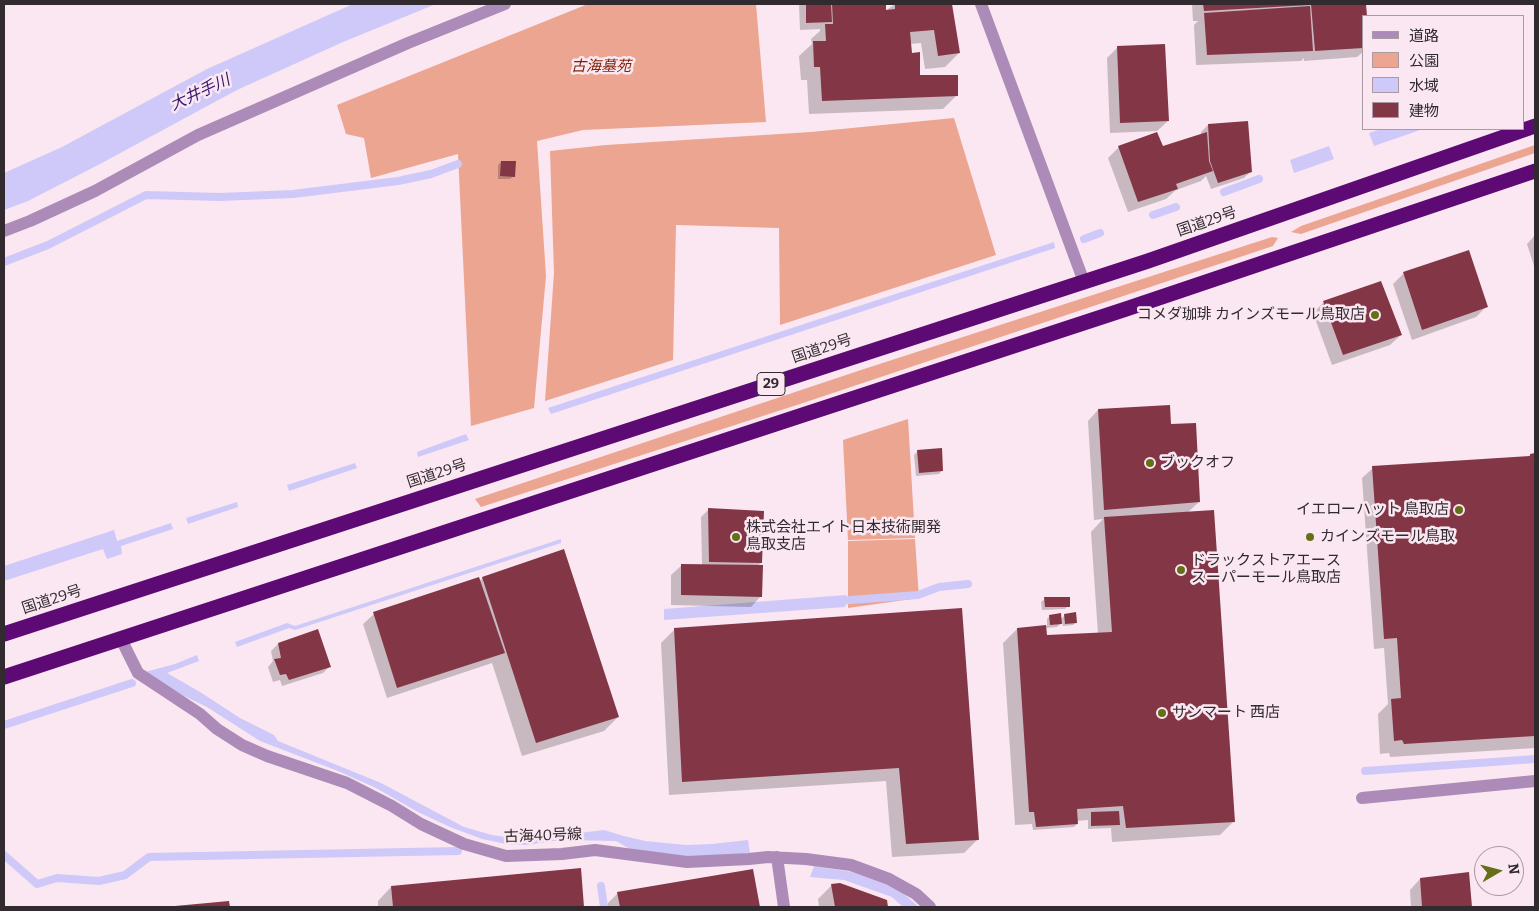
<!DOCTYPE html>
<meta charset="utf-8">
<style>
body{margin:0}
#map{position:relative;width:1539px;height:911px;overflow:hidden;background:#fae7f1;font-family:Bitter,"Noto Sans JP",serif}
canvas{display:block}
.frame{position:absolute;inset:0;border:5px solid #312a2e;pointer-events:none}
.legend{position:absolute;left:1362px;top:15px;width:162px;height:115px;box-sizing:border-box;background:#fae7f1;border:1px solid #aa9ba3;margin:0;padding:6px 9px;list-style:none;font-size:15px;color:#312a2e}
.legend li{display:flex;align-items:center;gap:10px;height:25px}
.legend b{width:25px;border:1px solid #aa9ba3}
.north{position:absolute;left:1474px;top:846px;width:50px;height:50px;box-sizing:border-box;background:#fae7f1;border:1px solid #aa9ba3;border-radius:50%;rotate:82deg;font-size:14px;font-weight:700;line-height:20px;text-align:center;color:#312a2e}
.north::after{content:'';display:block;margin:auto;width:18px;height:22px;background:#646f17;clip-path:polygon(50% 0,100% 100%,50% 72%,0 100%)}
</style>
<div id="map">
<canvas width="1539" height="911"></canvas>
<div class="frame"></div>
<ul class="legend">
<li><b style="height:6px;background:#ac8bb8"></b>道路</li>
<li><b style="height:14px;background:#eca591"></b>公園</li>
<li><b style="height:14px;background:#cec9f8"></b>水域</li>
<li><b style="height:14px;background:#833646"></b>建物</li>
</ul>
<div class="north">N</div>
</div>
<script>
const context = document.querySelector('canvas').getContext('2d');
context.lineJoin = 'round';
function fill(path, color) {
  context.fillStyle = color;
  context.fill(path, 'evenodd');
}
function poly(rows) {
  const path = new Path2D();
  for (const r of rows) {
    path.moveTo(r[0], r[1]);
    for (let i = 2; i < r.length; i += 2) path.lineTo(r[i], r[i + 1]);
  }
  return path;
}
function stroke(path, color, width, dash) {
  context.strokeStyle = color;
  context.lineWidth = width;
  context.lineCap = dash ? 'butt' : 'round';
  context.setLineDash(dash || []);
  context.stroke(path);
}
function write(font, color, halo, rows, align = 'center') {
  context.font = font + ' Bitter,"Noto Sans JP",serif';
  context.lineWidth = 5;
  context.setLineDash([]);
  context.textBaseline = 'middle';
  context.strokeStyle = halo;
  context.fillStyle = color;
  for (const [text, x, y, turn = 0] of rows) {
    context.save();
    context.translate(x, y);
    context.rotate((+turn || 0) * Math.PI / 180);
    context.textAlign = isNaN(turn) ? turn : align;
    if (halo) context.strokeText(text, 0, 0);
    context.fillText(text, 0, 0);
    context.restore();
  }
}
fill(poly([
 [588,4,756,4,766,122,583,130,537,141,546,276,534,408,471,426,458,154,371,178,364,138,346,134,337,105],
 [954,118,996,255,780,325,779,228,676,225,673,360,545,401,554,273,550,151,606,145,811,132],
 [1535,145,1535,153,1301,234,1291,232,1301,226],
 [1272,237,1278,238,1273,246,800,404,481,507,475,499,861,370],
 [908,419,915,538,848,540,843,440],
 [915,539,919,598,848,608,848,541]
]), '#eca591');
fill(poly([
 [353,4,436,4,343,42,237,90,100,164,28,201,4,210,4,173,62,147,207,69],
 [1381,129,1423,129,1374,146,1369,133],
 [1329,146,1334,159,1294,173,1290,160],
 [1054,242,1055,248,551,414,548,408],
 [466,434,469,440,418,457,417,452],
 [355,463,357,468,289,491,287,485],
 [237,502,238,507,188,524,186,518],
 [171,523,173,529,121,546,122,554,107,559,103,549,4,581,4,566,114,530,117,541],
 [561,539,561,543,295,630,289,628,237,647,235,642,287,623,295,626],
 [846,595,848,600,845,607,664,620,664,609],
 [197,655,199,661,167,673,200,692,240,718,274,735,278,741,381,783,464,827,492,835,513,838,538,838,604,830,624,836,645,841,686,845,712,844,748,840,750,853,691,857,635,852,616,841,561,840,526,845,506,844,482,839,450,827,418,812,376,788,338,771,260,741,207,707,182,695,145,672,175,664],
 [814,866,852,872,898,889,919,907,903,907,892,897,844,880,810,877]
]), '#cec9f8');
fill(poly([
 [799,4,884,4,885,11,895,4,951,4,959,53,945,67,925,69,921,43,910,44,911,54,919,77,957,95,943,109,809,114,807,80,801,80,799,56,812,44,811,39,820,31,820,29,800,30],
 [1192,4,1365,4,1366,16,1363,16,1363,52,1357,57,1304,61,1304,58,1301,61,1196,65,1194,25,1198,21,1193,21],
 [1117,48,1168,121,1157,131,1110,133,1107,58],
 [1208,125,1251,171,1244,178,1211,189,1206,176,1201,181,1176,190,1166,199,1128,212,1108,158,1119,147,1162,148,1201,135,1201,132],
 [501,162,514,176,510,179,498,179,498,165],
 [1535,235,1535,269,1527,244],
 [1404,273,1487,306,1476,317,1412,340,1393,284],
 [1324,302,1401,335,1390,345,1332,365,1313,313],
 [1098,410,1170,426,1199,502,1187,513,1234,821,1220,835,1112,842,1111,828,1088,829,1088,820,1077,821,1077,824,1074,827,1033,830,1032,824,1015,825,1003,643,1017,629,1047,626,1047,619,1050,616,1060,620,1065,615,1076,622,1073,625,1063,626,1062,622,1057,627,1045,628,1046,637,1098,634,1091,532,1103,519,1094,520,1088,421],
 [918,451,942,470,939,474,916,476,914,455],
 [1535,454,1535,748,1390,757,1389,753,1380,754,1378,714,1388,704,1384,648,1374,649,1362,478,1373,468,1527,457,1530,455],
 [708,510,761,563,757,566,761,596,751,607,671,605,671,575,682,565,702,565,701,517],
 [483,578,618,717,604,731,522,756,492,663,387,698,363,624,374,614,479,581],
 [1045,599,1068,606,1065,609,1042,610,1041,602],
 [961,610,977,840,964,853,892,857,886,781,669,795,661,643,675,629],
 [278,644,330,666,323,673,282,686,280,680,273,682,268,667,273,661,271,651],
 [579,869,583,907,378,907,378,901,391,887],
 [752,870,758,907,604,907,618,893],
 [1467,874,1471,907,1411,907,1410,890,1420,879],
 [832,885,886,901,887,907,819,907,818,899],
 [228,902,229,907,175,907]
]), '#0003');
stroke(poly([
 [1224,192,1259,179],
 [1153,215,1176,207],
 [1084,239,1100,233],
 [4,262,48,245,146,195,220,197,293,194,398,181,431,174,458,164],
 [837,601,918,595,939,587,968,584],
 [4,725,132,683],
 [1365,771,1535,759],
 [4,855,37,884,57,878,99,881,125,875,149,857,458,851],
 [601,886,604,907]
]), '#cec9f8', 8);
fill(poly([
 [806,4,831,4,832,22,806,23],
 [832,4,886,4,886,10,895,9,895,4,952,4,960,53,938,56,934,30,910,32,912,53,920,52,920,75,958,75,958,96,822,101,820,67,814,67,813,41,826,41,825,24,833,24],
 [1203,4,1310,4,1310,5,1204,11],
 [1311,4,1366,4,1367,16,1363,16,1363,48,1315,51],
 [1310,6,1313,51,1207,55,1204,13],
 [1165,44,1169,121,1120,123,1117,46],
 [1248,121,1252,172,1218,183,1210,161,1208,124],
 [1157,132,1163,146,1207,132,1209,161,1213,171,1176,184,1178,189,1138,202,1118,146],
 [501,161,516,161,515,177,500,176],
 [1469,250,1488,307,1422,330,1403,272],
 [1381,281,1402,335,1343,355,1323,301],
 [1170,405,1171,424,1196,423,1200,502,1104,510,1098,409],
 [942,448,943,471,919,473,917,450],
 [1535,453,1535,736,1404,744,1402,740,1394,741,1391,699,1401,698,1397,638,1384,639,1372,466,1530,456,1530,454],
 [708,508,764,511,762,563,709,562],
 [1214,510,1235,822,1126,828,1123,806,1077,809,1078,824,1036,827,1034,812,1029,812,1017,628,1046,625,1047,635,1112,632,1104,517],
 [564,549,619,717,536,743,482,577],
 [681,564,763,565,762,597,681,595],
 [479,577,505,653,397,688,373,612],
 [1044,597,1070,597,1070,607,1045,607],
 [962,608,979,840,906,844,899,768,682,782,674,628],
 [1076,612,1077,623,1065,624,1064,614],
 [1061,613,1062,624,1050,625,1049,615],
 [318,629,331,667,289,680,286,674,280,675,274,659,281,658,278,643],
 [1119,811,1120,825,1091,826,1091,812],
 [581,868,584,907,393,907,391,886],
 [753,869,760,907,620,907,617,892],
 [1469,872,1472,907,1422,907,1420,878],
 [840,883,887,900,888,907,835,907,831,884],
 [229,901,230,907,175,907,175,906]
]), '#833646');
stroke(poly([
 [981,4,1084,282],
 [4,231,30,221,95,191,198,135,408,43,505,4],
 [121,639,138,673,200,714,217,729,242,745,267,756,347,783,392,806,421,824,464,844,506,856,562,854,595,850,687,862,749,859,768,857,806,859,851,865,889,879,916,894,930,907],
 [1362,798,1535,781],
 [777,857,784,907]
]), '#ac8bb8', 12);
stroke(poly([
 [4,634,1148,261,1535,126],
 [4,677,1126,309,1535,171]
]), '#5d0a75', 15);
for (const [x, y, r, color] of [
 [1375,315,5,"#646f17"],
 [1150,463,5,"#646f17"],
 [1459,510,5,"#646f17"],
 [736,537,5,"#646f17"],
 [1310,537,5,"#646f17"],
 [1181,570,5,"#646f17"],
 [1162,713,5,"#646f17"]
]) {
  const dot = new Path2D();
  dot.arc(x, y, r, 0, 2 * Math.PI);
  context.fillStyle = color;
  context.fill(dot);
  stroke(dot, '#fae7f1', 2);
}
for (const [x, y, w] of [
 [771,384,28]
]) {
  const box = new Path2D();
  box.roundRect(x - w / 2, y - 11.5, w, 23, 4);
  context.fillStyle = '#fae7f1';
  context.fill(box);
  stroke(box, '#312a2e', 1);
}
write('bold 14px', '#312a2e', null, [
 ["29",771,384]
]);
write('italic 15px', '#7f1f00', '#fae7f1', [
 ["古海墓苑",601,67]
]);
write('15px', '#312a2e', '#fae7f1', [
 ["国道29号",1207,222,-19],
 ["国道29号",822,349,-18],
 ["国道29号",437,474,-18],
 ["国道29号",52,600,-18],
 ["古海40号線",543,836,-2]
]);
write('15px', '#312a2e', '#fae7f1', [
 ["コメダ珈琲 カインズモール鳥取店",1365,315,"right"],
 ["ブックオフ",1160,463],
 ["イエローハット 鳥取店",1449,510,"right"],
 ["株式会社エイト日本技術開発",746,528],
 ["鳥取支店",746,545],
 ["カインズモール鳥取",1320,537],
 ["ドラックストアエース",1191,561],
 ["スーパーモール鳥取店",1191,578],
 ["サンマート 西店",1172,713]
], 'left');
write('italic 16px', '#32176c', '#fae7f1', [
 ["大井手川",200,93,-25]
]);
</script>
